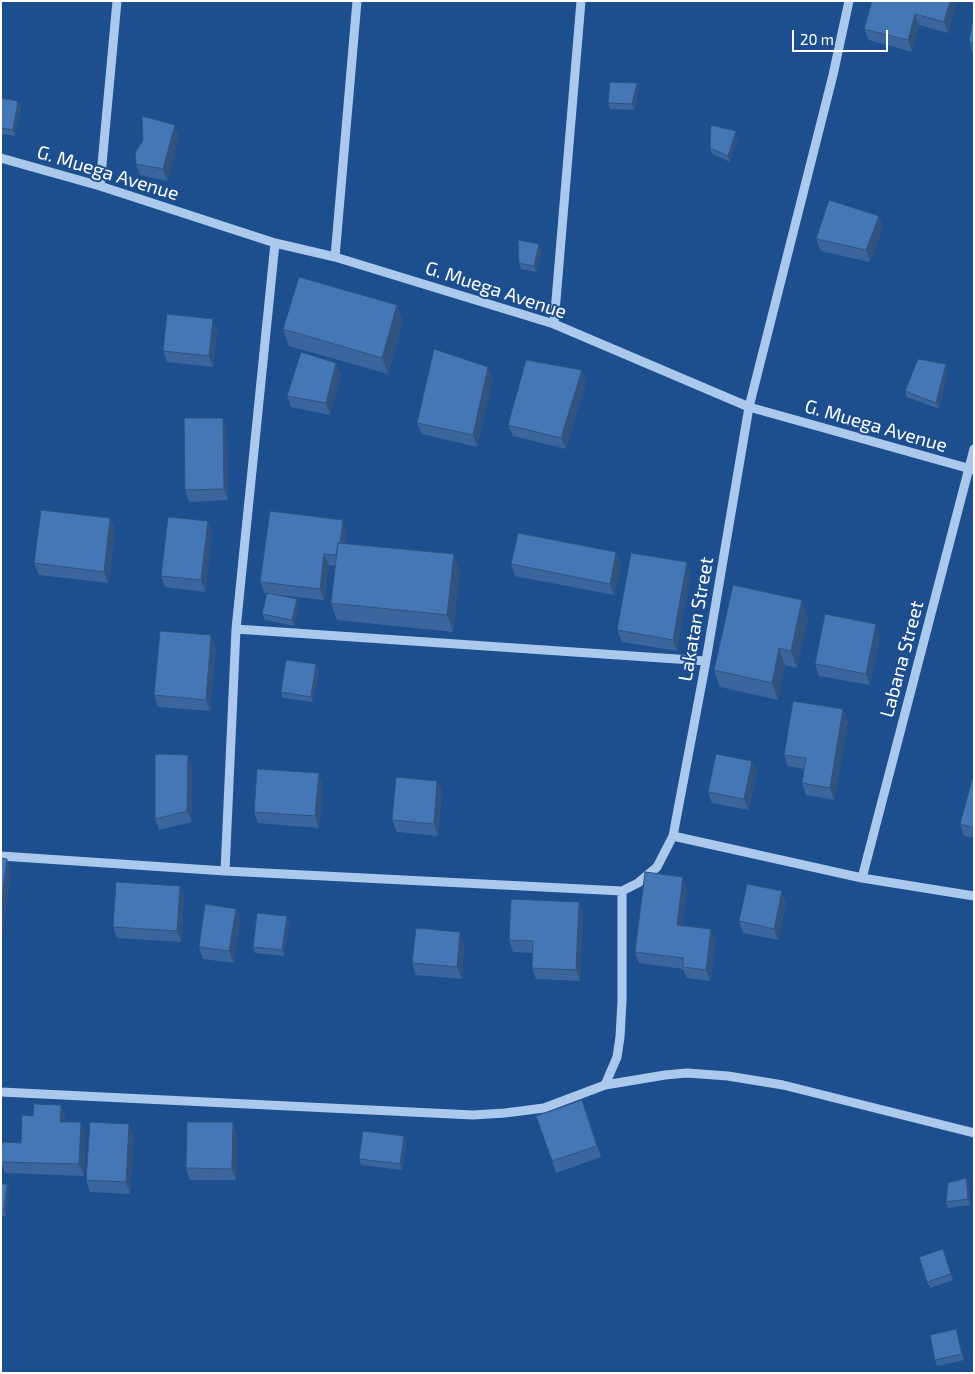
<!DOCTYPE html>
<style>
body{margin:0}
#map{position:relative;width:975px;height:1374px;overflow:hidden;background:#1d4e8e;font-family:"Exo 2",sans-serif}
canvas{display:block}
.frame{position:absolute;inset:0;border:2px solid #fff;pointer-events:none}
.scale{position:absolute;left:792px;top:30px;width:96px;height:22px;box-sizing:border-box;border:2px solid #fff;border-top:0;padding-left:6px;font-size:15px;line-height:18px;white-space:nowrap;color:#fff;-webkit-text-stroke:4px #1d4e8e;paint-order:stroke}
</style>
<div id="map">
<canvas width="975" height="1374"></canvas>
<div class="frame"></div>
<div class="scale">20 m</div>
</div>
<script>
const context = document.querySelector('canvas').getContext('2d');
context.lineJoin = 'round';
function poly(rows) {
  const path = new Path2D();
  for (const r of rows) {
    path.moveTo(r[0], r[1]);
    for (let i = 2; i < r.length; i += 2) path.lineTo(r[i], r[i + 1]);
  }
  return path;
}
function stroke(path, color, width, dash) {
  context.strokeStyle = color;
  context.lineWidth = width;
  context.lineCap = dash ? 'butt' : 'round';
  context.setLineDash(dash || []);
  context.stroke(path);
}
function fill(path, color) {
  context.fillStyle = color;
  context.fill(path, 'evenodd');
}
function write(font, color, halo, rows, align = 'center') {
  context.font = font + ' "Exo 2",sans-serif';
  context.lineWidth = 4;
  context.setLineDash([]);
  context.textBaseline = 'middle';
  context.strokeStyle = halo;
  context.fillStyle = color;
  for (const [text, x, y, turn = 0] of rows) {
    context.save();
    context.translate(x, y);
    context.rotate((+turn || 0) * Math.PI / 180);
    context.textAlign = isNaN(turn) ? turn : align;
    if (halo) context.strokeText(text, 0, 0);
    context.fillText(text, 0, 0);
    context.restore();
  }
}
stroke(poly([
 [1,158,100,186,275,243,335,257,554,324,749,407,974,470],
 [100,186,117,1],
 [335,257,357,1],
 [554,324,581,1],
 [236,629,706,661],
 [673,836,706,661,749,407,833,75,849,1],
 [1,856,225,871,622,891,638,883,657,867,673,836,862,878,974,896],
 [225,871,236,629,275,243],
 [862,878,974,449],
 [605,1085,617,1057,620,1037,622,1001,622,891],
 [1,1092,473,1115,505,1113,544,1108,605,1085,665,1075,687,1073,728,1076,783,1085,974,1133]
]), '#abc9ed', 9);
fill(poly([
 [872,1,955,1,956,4,948,33,919,25,912,52,869,40,864,29],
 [974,13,974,54,973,54,969,42],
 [637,83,639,88,634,110,610,109,608,103],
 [1,98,21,107,15,136,1,134],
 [175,125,179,137,167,181,140,175,136,164],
 [738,137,730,162,712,154,710,148],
 [879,216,883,228,870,262,821,251,816,239],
 [542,250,536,272,521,269,519,263],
 [397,305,403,322,388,374,289,346,283,329],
 [217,331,213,367,167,362,163,351],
 [582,370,586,382,566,449,513,436,508,425],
 [948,370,939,409,907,397,905,391],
 [341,374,330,415,291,407,287,396],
 [493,378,477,447,422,434,417,423],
 [223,418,227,430,228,500,189,502,185,490],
 [110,518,115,530,108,583,39,575,34,563],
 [208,521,212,533,205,592,165,587,161,576],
 [347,531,345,544,460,571,453,632,337,620,331,603,335,566,329,565,324,600,278,595,297,599,299,605,294,626,265,620,262,614,267,594,265,594,260,582],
 [616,552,621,564,614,595,515,576,511,564],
 [691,574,677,651,622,642,617,630],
 [808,617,797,668,785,665,778,700,720,687,714,670],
 [880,636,870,685,819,676,815,664],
 [216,647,210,711,158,707,154,695],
 [316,664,319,670,313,702,283,698,281,692],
 [843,709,848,721,834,800,806,795,802,783,804,769,788,766,784,755],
 [752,761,757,772,749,810,712,803,708,792],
 [192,766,192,822,159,830,155,819],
 [319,773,323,785,319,828,258,823,254,812],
 [974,780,974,838,964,836,960,824],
 [437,781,442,792,438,836,397,832,392,820],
 [180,886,184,897,181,942,117,938,113,927],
 [687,889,682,926,716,941,710,981,687,978,683,969,639,963,635,952],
 [579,902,583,914,580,981,536,979,532,968,532,953,513,952,509,940],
 [786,903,778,940,743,933,739,921],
 [236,909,240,920,234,963,203,959,199,947],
 [289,922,284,956,255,953,253,947],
 [464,943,462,979,416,975,412,963],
 [61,1105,65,1117,65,1122,85,1134,84,1176,5,1173,1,1162,21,1143,33,1116],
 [586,1111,601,1157,556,1173,552,1161],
 [237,1134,236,1180,190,1180,186,1168],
 [134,1136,130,1194,90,1192,86,1180],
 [404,1136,406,1142,402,1170,361,1165,359,1159],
 [966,1178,968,1184,970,1205,948,1208,946,1202],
 [1,1184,7,1184,9,1190,6,1216,1,1216],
 [943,1249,953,1280,930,1288,927,1282],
 [956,1329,958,1335,964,1360,937,1366,935,1360]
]), '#3b669d');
fill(poly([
 [950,1,955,1,956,4,948,33,944,22],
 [915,14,919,25,912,52,908,40],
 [637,83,639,88,634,110,632,104],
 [18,101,21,107,15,136,13,130],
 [175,125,179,137,167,181,163,169],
 [736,131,738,137,730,162,728,156],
 [879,216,883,228,870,262,866,250],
 [539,244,542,250,536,272,534,266],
 [397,305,403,322,388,374,382,358],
 [213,319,217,331,213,367,209,356],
 [336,363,341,374,330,415,326,403],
 [946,364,948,370,939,409,936,403],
 [488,367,493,378,477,447,473,435],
 [582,370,586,382,566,449,561,438],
 [223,418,227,430,228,500,224,489],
 [110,518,115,530,108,583,104,572],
 [343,520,347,531,342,567,338,556],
 [208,521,212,533,205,592,201,580],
 [616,552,621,564,614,595,610,584],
 [324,554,329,565,324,600,320,589],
 [454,554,460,571,453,632,447,615],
 [687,562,691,574,677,651,673,640],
 [297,599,299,605,294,626,292,620],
 [802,600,808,617,797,668,791,651],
 [876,624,880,636,870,685,866,674],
 [211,635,216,647,210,711,206,700],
 [779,648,785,665,778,700,772,683],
 [316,664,319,670,313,702,311,697],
 [843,709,848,721,834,800,830,788],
 [188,755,192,766,192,822,187,811],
 [752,761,757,772,749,810,744,799],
 [319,773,323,785,319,828,315,816],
 [437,781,442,792,438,836,434,824],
 [7,859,11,871,2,941,1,937,1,904],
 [683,877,687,889,681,937,677,925],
 [180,886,184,897,181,942,177,931],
 [782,891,786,903,778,940,774,929],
 [579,902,583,914,580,981,576,970],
 [236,909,240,920,234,963,229,951],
 [287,916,289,922,284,956,282,950],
 [711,929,716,941,710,981,706,970],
 [460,932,464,943,462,979,457,967],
 [61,1105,65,1117,64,1133,60,1122],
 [81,1122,85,1134,84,1176,79,1164],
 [233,1122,237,1134,236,1180,232,1169],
 [129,1124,134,1136,130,1194,126,1182],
 [404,1136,406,1142,402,1170,400,1164],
 [966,1178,968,1184,970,1205,968,1199],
 [7,1184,9,1190,6,1216,4,1210],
 [956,1329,958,1335,964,1360,962,1354]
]), '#30537f');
const building = poly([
 [872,1,950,1,944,22,915,14,908,40,864,29,872,1],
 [974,13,974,44,969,42,974,13],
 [610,82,637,83,632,104,608,103,610,82],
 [1,98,18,101,13,130,1,128,1,98],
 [142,116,175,125,163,169,136,164,135,153,143,140,142,116],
 [711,125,736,131,728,156,710,148,711,125],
 [829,200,879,216,866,250,816,239,829,200],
 [518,240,539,244,534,266,519,263,518,240],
 [299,277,397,305,382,358,283,329,299,277],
 [167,314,213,319,209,356,163,351,167,314],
 [434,349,488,367,473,435,417,423,434,349],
 [301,352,336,363,326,403,287,396,301,352],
 [918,359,946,364,936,403,905,391,918,359],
 [526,360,582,370,561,438,508,425,526,360],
 [184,418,223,418,224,489,185,490,184,418],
 [41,510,110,518,104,572,34,563,41,510],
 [270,511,343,520,340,543,338,543,336,555,324,554,320,589,260,582,270,511],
 [168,517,208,521,201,580,161,576,168,517],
 [518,533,616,552,610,584,511,564,518,533],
 [338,543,454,554,447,615,331,603,338,543],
 [631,553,687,562,673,640,617,630,631,553],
 [733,585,802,600,791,651,779,648,772,683,714,670,733,585],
 [267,593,297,599,292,620,262,614,267,593],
 [825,614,876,624,866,674,815,664,825,614],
 [160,631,211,635,206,700,154,695,160,631],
 [286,660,316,664,311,697,281,692,286,660],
 [793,701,843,709,830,788,802,783,806,758,784,755,793,701],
 [155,754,188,755,187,811,155,819,155,754],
 [716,754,752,761,744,799,708,792,716,754],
 [257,769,319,773,315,816,254,812,257,769],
 [396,777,437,781,434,824,392,820,396,777],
 [972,780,974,780,974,828,960,824,972,780],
 [1,858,7,859,1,904,1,858],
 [645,872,683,877,677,925,711,929,706,970,683,967,683,958,635,952,645,872],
 [116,882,180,886,177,931,113,927,116,882],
 [747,884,782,891,774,929,739,921,747,884],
 [511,899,579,902,576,970,532,968,533,941,509,940,511,899],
 [205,904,236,909,229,951,199,947,205,904],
 [257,913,287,916,282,950,253,947,257,913],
 [416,928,460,932,457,967,412,963,416,928],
 [582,1100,597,1146,552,1161,536,1116,582,1100],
 [34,1104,61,1105,60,1122,81,1122,79,1164,1,1162,2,1142,21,1143,22,1115,33,1116,34,1104],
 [90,1122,129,1124,126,1182,86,1180,90,1122],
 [187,1122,233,1122,232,1169,186,1168,187,1122],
 [363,1131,404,1136,400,1164,359,1159,363,1131],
 [966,1178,968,1199,946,1202,948,1183,966,1178],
 [1,1184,7,1184,4,1210,1,1210,1,1184],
 [943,1249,951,1274,927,1282,919,1257,943,1249],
 [956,1329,962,1354,935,1360,930,1335,956,1329]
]);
fill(building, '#4577b6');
stroke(building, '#30537f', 1);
write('19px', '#fff', '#1d4e8e', [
 ["G. Muega Avenue",108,173,17],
 ["G. Muega Avenue",496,290,18],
 ["G. Muega Avenue",876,426,16],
 ["Lakatan Street",696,619,-80],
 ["Labana Street",902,659,-75]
]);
</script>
